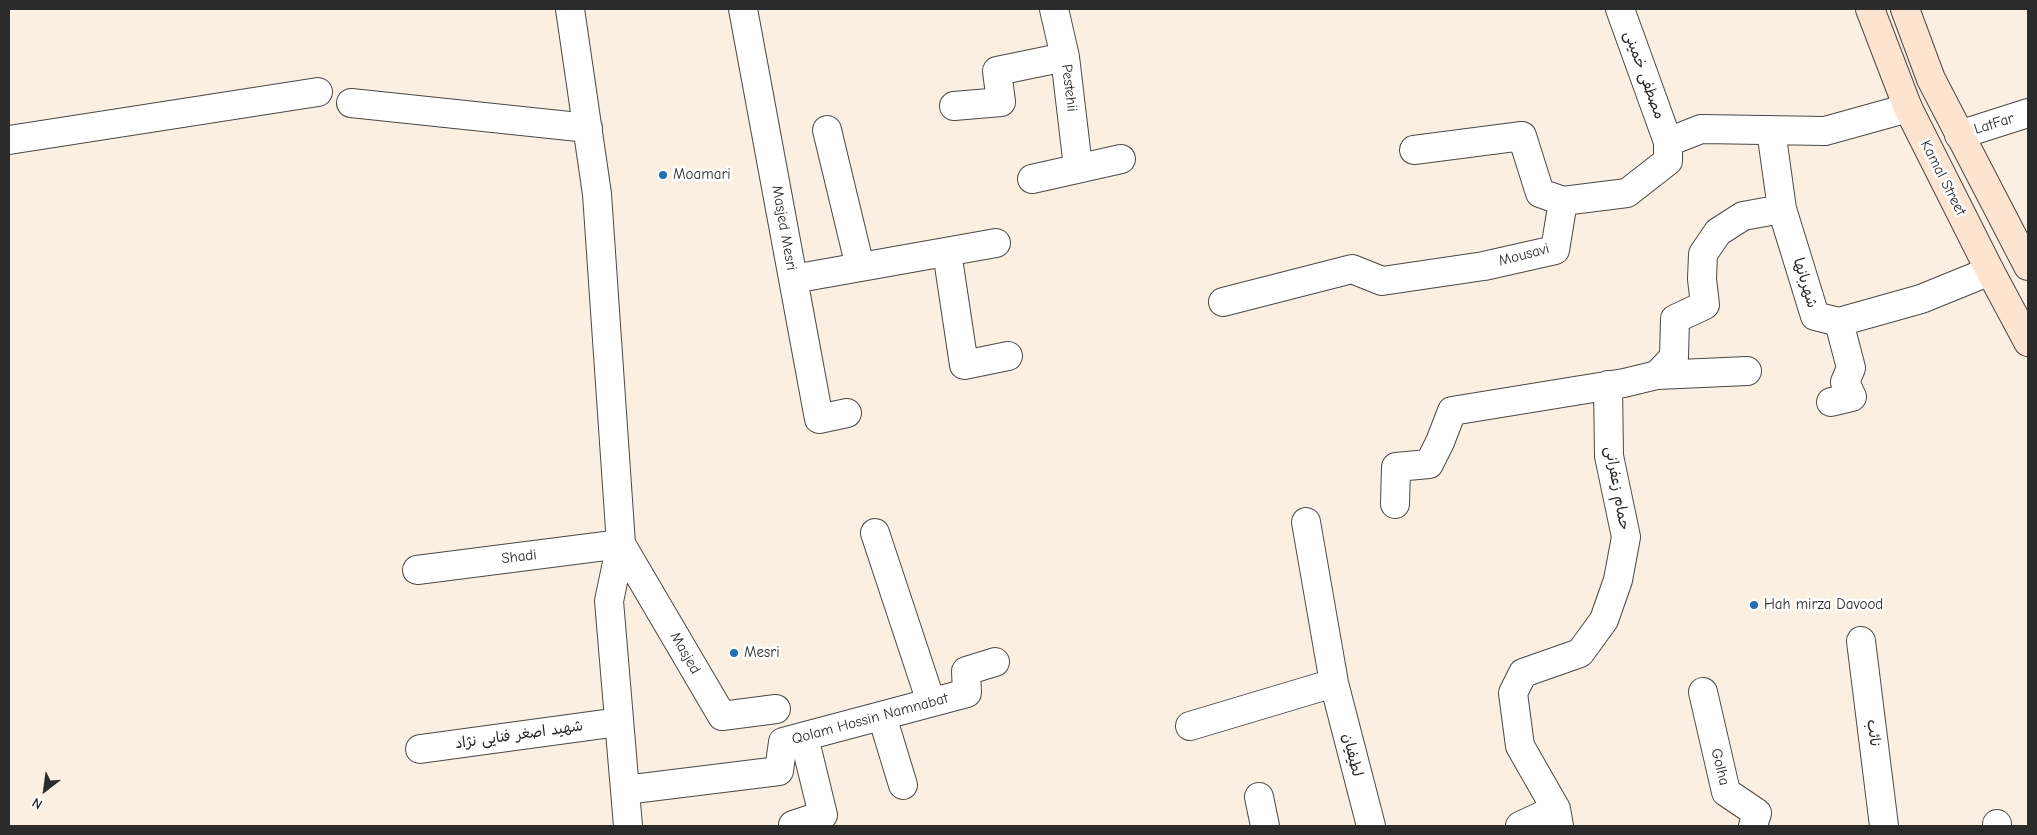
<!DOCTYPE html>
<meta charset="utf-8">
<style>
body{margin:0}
#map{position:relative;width:2037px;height:835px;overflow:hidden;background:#faefe1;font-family:"Comic Neue",sans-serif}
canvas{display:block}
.frame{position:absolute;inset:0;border:10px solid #2b2b2b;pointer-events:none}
.north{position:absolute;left:20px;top:765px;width:50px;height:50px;-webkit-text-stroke:4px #fff;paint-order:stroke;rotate:210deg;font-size:14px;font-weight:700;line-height:20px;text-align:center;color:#2b2b2b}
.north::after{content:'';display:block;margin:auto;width:18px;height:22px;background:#2b2b2b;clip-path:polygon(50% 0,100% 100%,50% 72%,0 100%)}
</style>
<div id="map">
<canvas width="2037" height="835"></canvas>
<div class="frame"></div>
<div class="north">N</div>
</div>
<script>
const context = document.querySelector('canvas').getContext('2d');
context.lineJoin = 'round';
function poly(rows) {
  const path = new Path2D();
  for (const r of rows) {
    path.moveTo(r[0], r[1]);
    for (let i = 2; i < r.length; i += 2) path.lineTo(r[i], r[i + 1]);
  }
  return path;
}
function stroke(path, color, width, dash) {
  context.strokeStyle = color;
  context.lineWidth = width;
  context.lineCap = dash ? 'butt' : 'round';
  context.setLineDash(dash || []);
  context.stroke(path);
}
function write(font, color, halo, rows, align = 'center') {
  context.font = font + ' "Comic Neue","Playpen Sans Arabic",sans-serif';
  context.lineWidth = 5;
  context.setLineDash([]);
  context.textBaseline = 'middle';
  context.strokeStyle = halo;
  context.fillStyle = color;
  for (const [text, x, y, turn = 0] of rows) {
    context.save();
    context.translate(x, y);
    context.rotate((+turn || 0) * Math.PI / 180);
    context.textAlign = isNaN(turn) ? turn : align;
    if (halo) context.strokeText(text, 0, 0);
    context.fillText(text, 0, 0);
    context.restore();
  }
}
const street = poly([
 [570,9,597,194,621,544,609,601,628,826],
 [743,9,819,419,847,413],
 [1054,9,1065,57,1078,167],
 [1620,9,1668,142],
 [351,103,588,128],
 [954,106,1001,102,997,71,1065,57],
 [827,130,860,267],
 [1771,130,1782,209,1815,316,1839,322,1921,299,1990,271],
 [1959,135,2028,113],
 [9,140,318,92],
 [1414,150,1522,136,1540,193,1563,201],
 [1032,179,1121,159],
 [947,252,964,365,1008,356],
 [793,279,996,243],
 [1223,302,1352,269,1382,281,1484,266,1555,250,1563,201,1627,193,1668,161,1668,142,1701,129,1825,131,1908,108],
 [1657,375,1747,371],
 [1831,402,1852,397,1845,382,1851,368,1839,322],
 [1395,504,1396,467,1429,464,1440,442,1452,411,1624,383,1657,375,1674,357,1675,319,1705,305,1702,279,1703,254,1718,232,1743,216,1782,209],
 [1306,522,1334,683,1371,826],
 [875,533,931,702],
 [621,544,722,716,776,709],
 [417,570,621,544],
 [1861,641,1884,826],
 [1703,692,1726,792,1757,813,1753,826],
 [882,716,903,785],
 [1190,726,1334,683],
 [420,749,619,722],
 [625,790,779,771,783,742,967,693,966,671,995,662],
 [1259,797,1265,826],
 [1997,824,1997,826],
 [793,825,823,815,804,737],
 [1520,826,1556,809],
 [1559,826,1556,809,1520,746,1513,693,1523,673,1580,653,1604,620,1618,580,1626,537,1609,456,1608,385]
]);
const secondary = poly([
 [1870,9,1908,108,1990,271,2028,342],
 [1905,9,1931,79,2028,266]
]);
stroke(street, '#4a4846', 30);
stroke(secondary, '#4a4846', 30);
stroke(street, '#fff', 28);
stroke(secondary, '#fde4d1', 28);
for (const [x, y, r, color] of [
 [663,175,5,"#1f6fb2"],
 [1754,605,5,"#1f6fb2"],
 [734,653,5,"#1f6fb2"]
]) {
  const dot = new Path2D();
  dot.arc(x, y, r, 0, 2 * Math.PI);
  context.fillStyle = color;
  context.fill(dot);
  stroke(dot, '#fff', 2);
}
write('15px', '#2b2b2b', '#fff', [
 ["مصطفی خمینی",1644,75,70],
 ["Pestehii",1069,88,83],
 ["LatFar",1994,124,-17],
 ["Kamal Street",1943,178,63],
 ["Masjed Mesri",784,228,80],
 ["Mousavi",1524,255,-15],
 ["شهربانها",1805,283,73],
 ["حمام زعفرانی",1617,488,80],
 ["Shadi",519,557,-7],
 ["Masjed",685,653,60],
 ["Qolam Hossin Namnabat",870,719,-15],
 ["نائب",1873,733,83],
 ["شهید اصغر فنایی نژاد",519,735,-8],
 ["لطیفیان",1352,755,76],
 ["Golha",1720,767,76]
]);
write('15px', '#2b2b2b', '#fff', [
 ["Moamari",673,175],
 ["Hah mirza Davood",1764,605],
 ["Mesri",744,653]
], 'left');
</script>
